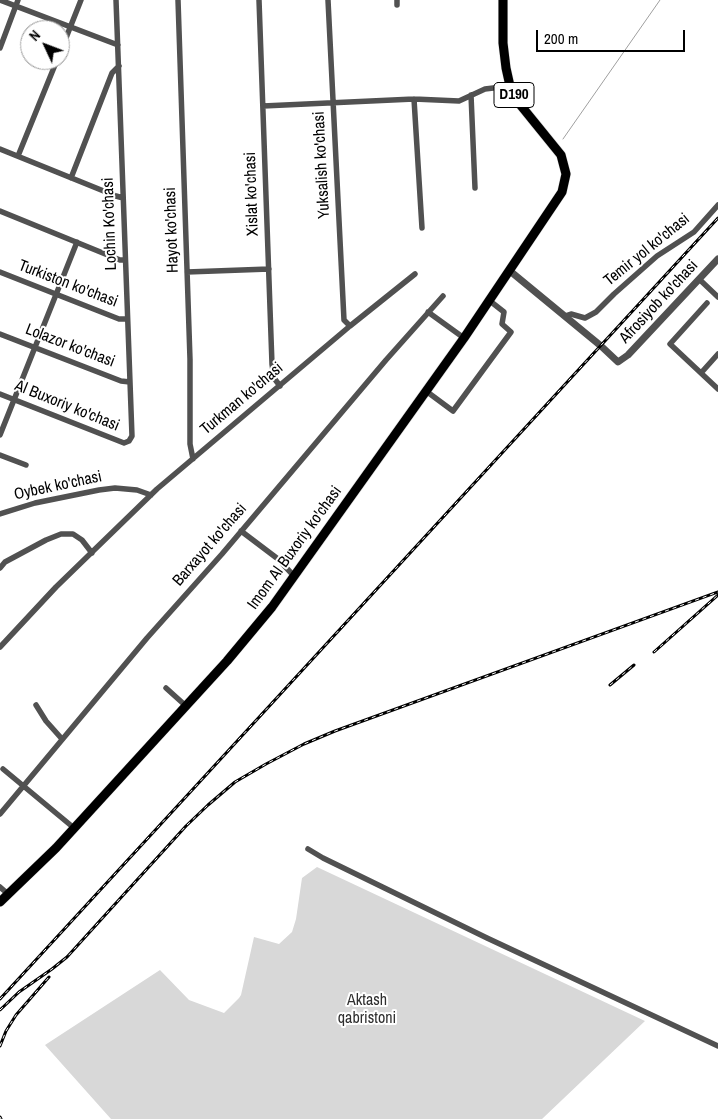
<!DOCTYPE html>
<style>
body{margin:0}
#map{position:relative;width:718px;height:1119px;overflow:hidden;background:#fff;font-family:"Archivo Narrow",sans-serif}
canvas{display:block}
.north{position:absolute;left:20px;top:20px;width:50px;height:50px;box-sizing:border-box;background:#fff;border:1px solid #999;border-radius:50%;rotate:313deg;font-size:14px;font-weight:700;line-height:20px;text-align:center;color:#000}
.north::after{content:'';display:block;margin:auto;width:18px;height:22px;background:#000;clip-path:polygon(50% 0,100% 100%,50% 72%,0 100%)}
.scale{position:absolute;left:536px;top:30px;width:149px;height:22px;box-sizing:border-box;border:2px solid #000;border-top:0;padding-left:6px;font-size:15px;line-height:18px;white-space:nowrap;color:#000;-webkit-text-stroke:4px #fff;paint-order:stroke}
</style>
<div id="map">
<canvas width="718" height="1119"></canvas>
<div class="north">N</div>
<div class="scale">200 m</div>
</div>
<script>
const context = document.querySelector('canvas').getContext('2d');
context.lineJoin = 'round';
function fill(path, color) {
  context.fillStyle = color;
  context.fill(path, 'evenodd');
}
function poly(rows) {
  const path = new Path2D();
  for (const r of rows) {
    path.moveTo(r[0], r[1]);
    for (let i = 2; i < r.length; i += 2) path.lineTo(r[i], r[i + 1]);
  }
  return path;
}
function stroke(path, color, width, dash) {
  context.strokeStyle = color;
  context.lineWidth = width;
  context.lineCap = dash ? 'butt' : 'round';
  context.setLineDash(dash || []);
  context.stroke(path);
}
function write(font, color, halo, rows, align = 'center') {
  context.font = font + ' "Archivo Narrow",sans-serif';
  context.lineWidth = 4;
  context.setLineDash([]);
  context.textBaseline = 'middle';
  context.strokeStyle = halo;
  context.fillStyle = color;
  for (const [text, x, y, turn = 0] of rows) {
    context.save();
    context.translate(x, y);
    context.rotate((+turn || 0) * Math.PI / 180);
    context.textAlign = isNaN(turn) ? turn : align;
    if (halo) context.strokeText(text, 0, 0);
    context.fillText(text, 0, 0);
    context.restore();
  }
}
fill(poly([
 [317,867,645,1021,542,1119,111,1119,45,1045,160,970,189,1000,224,1013,239,998,241,995,254,937,279,944,292,932,296,919,302,878]
]), '#d8d8d8');
stroke(poly([
 [563,139,660,0]
]), '#9f9f9f', 1);
const primary = poly([
 [0,902,56,848,227,661,272,607,464,338,562,192,566,174,561,155,518,102,510,86,506,68,503,43,503,0]
]);
stroke(primary, '#dbdbdb', 10);
stroke(poly([
 [0,0,118,45],
 [178,0,190,359,190,444,193,459],
 [259,0,272,364,274,378,280,386],
 [328,0,344,320,350,326],
 [397,0,397,5],
 [0,48,18,0],
 [60,53,81,0],
 [471,95,475,188],
 [414,99,422,228],
 [263,106,414,99,459,101,485,89,510,86],
 [0,149,116,196,123,198],
 [18,156,57,60],
 [71,178,112,73,119,66],
 [0,211,120,260,125,260],
 [0,272,119,319,127,319],
 [187,272,269,269],
 [699,279,718,297],
 [707,303,670,344,718,389],
 [428,312,464,338],
 [565,316,571,314,585,318,596,312,614,294,657,256,694,232,718,205],
 [0,334,121,381,130,382],
 [701,373,718,354],
 [426,391,453,411,511,332,502,324,504,312,490,301],
 [0,394,124,443,129,441,132,436,116,0],
 [0,435,77,242],
 [0,455,26,465],
 [0,514,35,503,99,490,115,488,137,490,151,495],
 [241,531,278,559,294,576],
 [0,568,5,562,46,540,61,534,73,534,82,540,92,553],
 [0,647,56,587,157,489,350,326,415,274],
 [166,688,186,706],
 [36,705,46,721,62,739],
 [3,769,74,828],
 [0,814,147,638,222,554,386,360,443,296],
 [308,849,323,858,487,938,718,1046],
 [0,887,8,894]
]), '#515151', 5.5);
stroke(poly([
 [510,271,601,346,618,362,628,355,718,259]
]), '#515151', 7);
stroke(primary, '#000', 9);
const rail = poly([
 [654,652,718,595],
 [610,685,634,665],
 [0,999,718,218],
 [0,1010,19,992,52,969,67,957,186,826,208,805,235,782,266,764,304,744,335,731,718,592],
 [0,1046,6,1031,16,1015,49,977],
 [0,1117,1,1119]
]);
stroke(rail, '#000', 3);
stroke(rail, '#fff', 1, [4]);
for (const [x, y, w] of [
 [514,95,40]
]) {
  const box = new Path2D();
  box.roundRect(x - w / 2, y - 12.5, w, 25, 4);
  context.fillStyle = '#fff';
  context.fill(box);
  stroke(box, '#000', 1);
}
write('bold 15px', '#000', null, [
 ["D190",514,95]
]);
write('16px', '#000', '#fff', [
 ["Yuksalish ko'chasi",322,165,-93],
 ["Xislat ko'chasi",252,194,-92],
 ["Lochin Ko'chasi",110,224,-92],
 ["Hayot ko'chasi",172,230,-92],
 ["Temir yol ko'chasi",647,250,-39],
 ["Turkiston ko'chasi",68,284,21],
 ["Afrosiyob ko'chasi",659,302,-47],
 ["Lolazor ko'chasi",70,346,21],
 ["Turkman ko'chasi",242,399,-40],
 ["Al Buxoriy ko'chasi",67,406,22],
 ["Oybek ko'chasi",58,486,-12],
 ["Barxayot ko'chasi",210,545,-49],
 ["Imom Al Buxoriy ko'chasi",295,548,-54]
]);
write('16px', '#2f2f2f', '#fff', [
 ["Aktash",367,1001],
 ["qabristoni",367,1019]
]);
</script>
